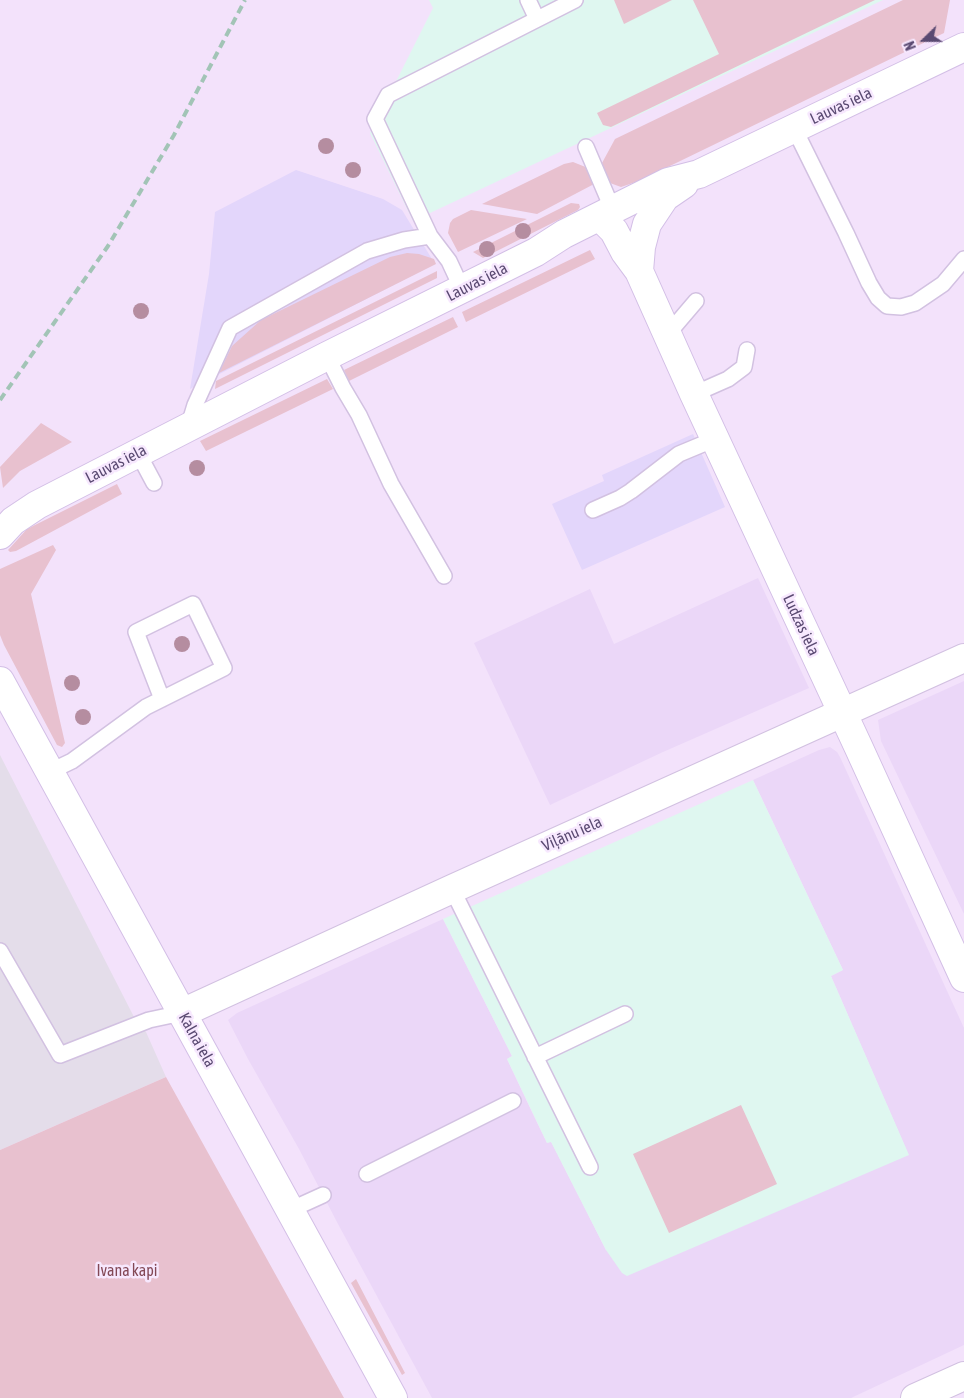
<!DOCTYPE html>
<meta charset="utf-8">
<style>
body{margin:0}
#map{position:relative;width:964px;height:1398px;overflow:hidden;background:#f3e2fb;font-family:"Asap Condensed",sans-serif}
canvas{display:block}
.north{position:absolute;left:899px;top:15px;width:50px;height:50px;-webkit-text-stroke:4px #f7e8fe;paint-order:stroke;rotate:248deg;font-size:14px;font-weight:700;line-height:20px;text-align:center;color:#5a4a72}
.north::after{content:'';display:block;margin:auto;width:18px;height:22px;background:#5a4a72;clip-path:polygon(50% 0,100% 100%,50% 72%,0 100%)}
</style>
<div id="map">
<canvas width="964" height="1398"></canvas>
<div class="north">N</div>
</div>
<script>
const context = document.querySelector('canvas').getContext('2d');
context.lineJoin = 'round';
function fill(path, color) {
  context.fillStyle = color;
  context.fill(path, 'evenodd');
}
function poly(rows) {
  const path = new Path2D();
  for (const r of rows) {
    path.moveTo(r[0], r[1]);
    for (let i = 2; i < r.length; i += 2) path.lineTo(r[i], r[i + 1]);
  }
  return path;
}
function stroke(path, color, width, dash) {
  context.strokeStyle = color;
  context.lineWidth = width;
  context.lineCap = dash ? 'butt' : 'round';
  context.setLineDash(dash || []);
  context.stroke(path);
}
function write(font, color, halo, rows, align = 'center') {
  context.font = font + ' "Asap Condensed",sans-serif';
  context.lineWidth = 5;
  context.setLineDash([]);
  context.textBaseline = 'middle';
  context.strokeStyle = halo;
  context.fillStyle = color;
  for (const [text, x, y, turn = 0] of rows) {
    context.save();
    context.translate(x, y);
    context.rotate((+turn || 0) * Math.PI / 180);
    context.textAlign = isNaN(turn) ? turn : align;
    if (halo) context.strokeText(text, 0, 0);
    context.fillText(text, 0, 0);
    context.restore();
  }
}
fill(poly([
 [758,578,809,688,663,752,550,805,474,643,590,589,614,644],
 [964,681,964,914,881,741,878,720],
 [830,747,837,752,840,757,964,1028,964,1345,851,1398,432,1398,338,1224,299,1149,248,1059,228,1020,237,1013,443,919,512,1056,507,1059,532,1112,547,1143,551,1141,606,1250,908,1154,831,976,843,970,753,780,819,750]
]), '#ebd7f8');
fill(poly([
 [296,170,383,199,402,210,435,264,190,389,209,274,215,212],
 [693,434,725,507,582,570,552,504,604,481,602,475]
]), '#e3d6fb');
fill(poly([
 [0,755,134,1017,146,1032,166,1077,0,1150]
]), '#e4ddea');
fill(poly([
 [429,0,883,0,413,221,370,133,433,8],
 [753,780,843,970,831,976,909,1155,627,1276,622,1273,606,1250,551,1142,547,1143,507,1059,512,1056,443,919]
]), '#dff7f0');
fill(poly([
 [614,0,672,0,624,24],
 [693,0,875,0,611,127,603,125,597,113,719,54],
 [903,0,950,0,944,33,639,181,621,187,610,183,602,163,615,139],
 [573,162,588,168,596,183,537,214,482,204,564,164],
 [571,203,579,204,580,207,578,210,483,258,473,252],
 [471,210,527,219,458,252,448,233,450,223,453,219],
 [590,250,595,259,466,322,462,312],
 [407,253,419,254,434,259,436,264,219,373,232,346,261,320,390,257],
 [437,271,437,278,215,389,216,381],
 [453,317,458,327,349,381,344,370],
 [327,379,333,389,206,451,200,441],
 [41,423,72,442,20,471,3,488,0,467],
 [117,484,122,494,16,551,10,552,8,550,27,529],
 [53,545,56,550,31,594,65,743,62,747,57,745,4,645,0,635,0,569],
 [166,1077,344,1398,0,1398,0,1150],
 [741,1105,777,1184,669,1233,633,1154],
 [356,1279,405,1373,402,1375,351,1283]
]), '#e8c1cf');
const lane = poly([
 [528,0,537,19],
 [794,128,846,233,869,283,878,298,887,306,901,307,915,303,943,284,964,259],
 [586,147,609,201,602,213],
 [462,289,449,261,430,236,375,119,388,95,575,0],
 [667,335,696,301],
 [327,356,343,388,359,415,391,484,444,576],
 [694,394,728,379,744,367,747,350],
 [188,428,195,405,230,328,367,251,404,240,430,236],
 [138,453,154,483],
 [593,510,620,498,631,491,679,454,715,439],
 [49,772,72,761,146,707,224,668,193,604,136,632,162,699],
 [452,889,590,1167],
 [0,951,60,1055,149,1020,182,1013],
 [535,1057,625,1014],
 [367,1174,513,1101],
 [290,1210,323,1195]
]);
const street = poly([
 [182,1013,452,889,964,658],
 [915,1398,964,1376]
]);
const secondary = poly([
 [600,217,614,231,625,252,639,271,694,394,858,746,964,978],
 [639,271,641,247,647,224,665,197,684,184],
 [0,535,13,521,37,505,327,356,536,252,564,234,668,182,699,174,964,47],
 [0,681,393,1398]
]);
stroke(lane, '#d2c1e1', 18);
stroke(street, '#d2c1e1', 30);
stroke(secondary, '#d3bfe6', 30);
stroke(lane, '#fff', 15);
stroke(street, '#fff', 28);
stroke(secondary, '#fff', 28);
stroke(poly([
 [0,400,108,246,174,135,245,0]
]), '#a2c4b6', 4, [8, 5]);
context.fillStyle = '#b58da0';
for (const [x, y] of [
 [326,146],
 [353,170],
 [523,231],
 [487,249],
 [141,311],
 [197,468],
 [182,644],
 [72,683],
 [83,717]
]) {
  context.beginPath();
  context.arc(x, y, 8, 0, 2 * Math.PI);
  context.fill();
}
write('16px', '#5a4a72', '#f7e8fe', [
 ["Lauvas iela",841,106,-25],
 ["Lauvas iela",477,282,-27],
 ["Lauvas iela",116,464,-27],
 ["Ludzas iela",801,625,65],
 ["Viļānu iela",572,834,-24],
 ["Kalna iela",197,1040,61]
]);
write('16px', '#834856', '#f7e8fe', [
 ["Ivana kapi",127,1271]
]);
</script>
